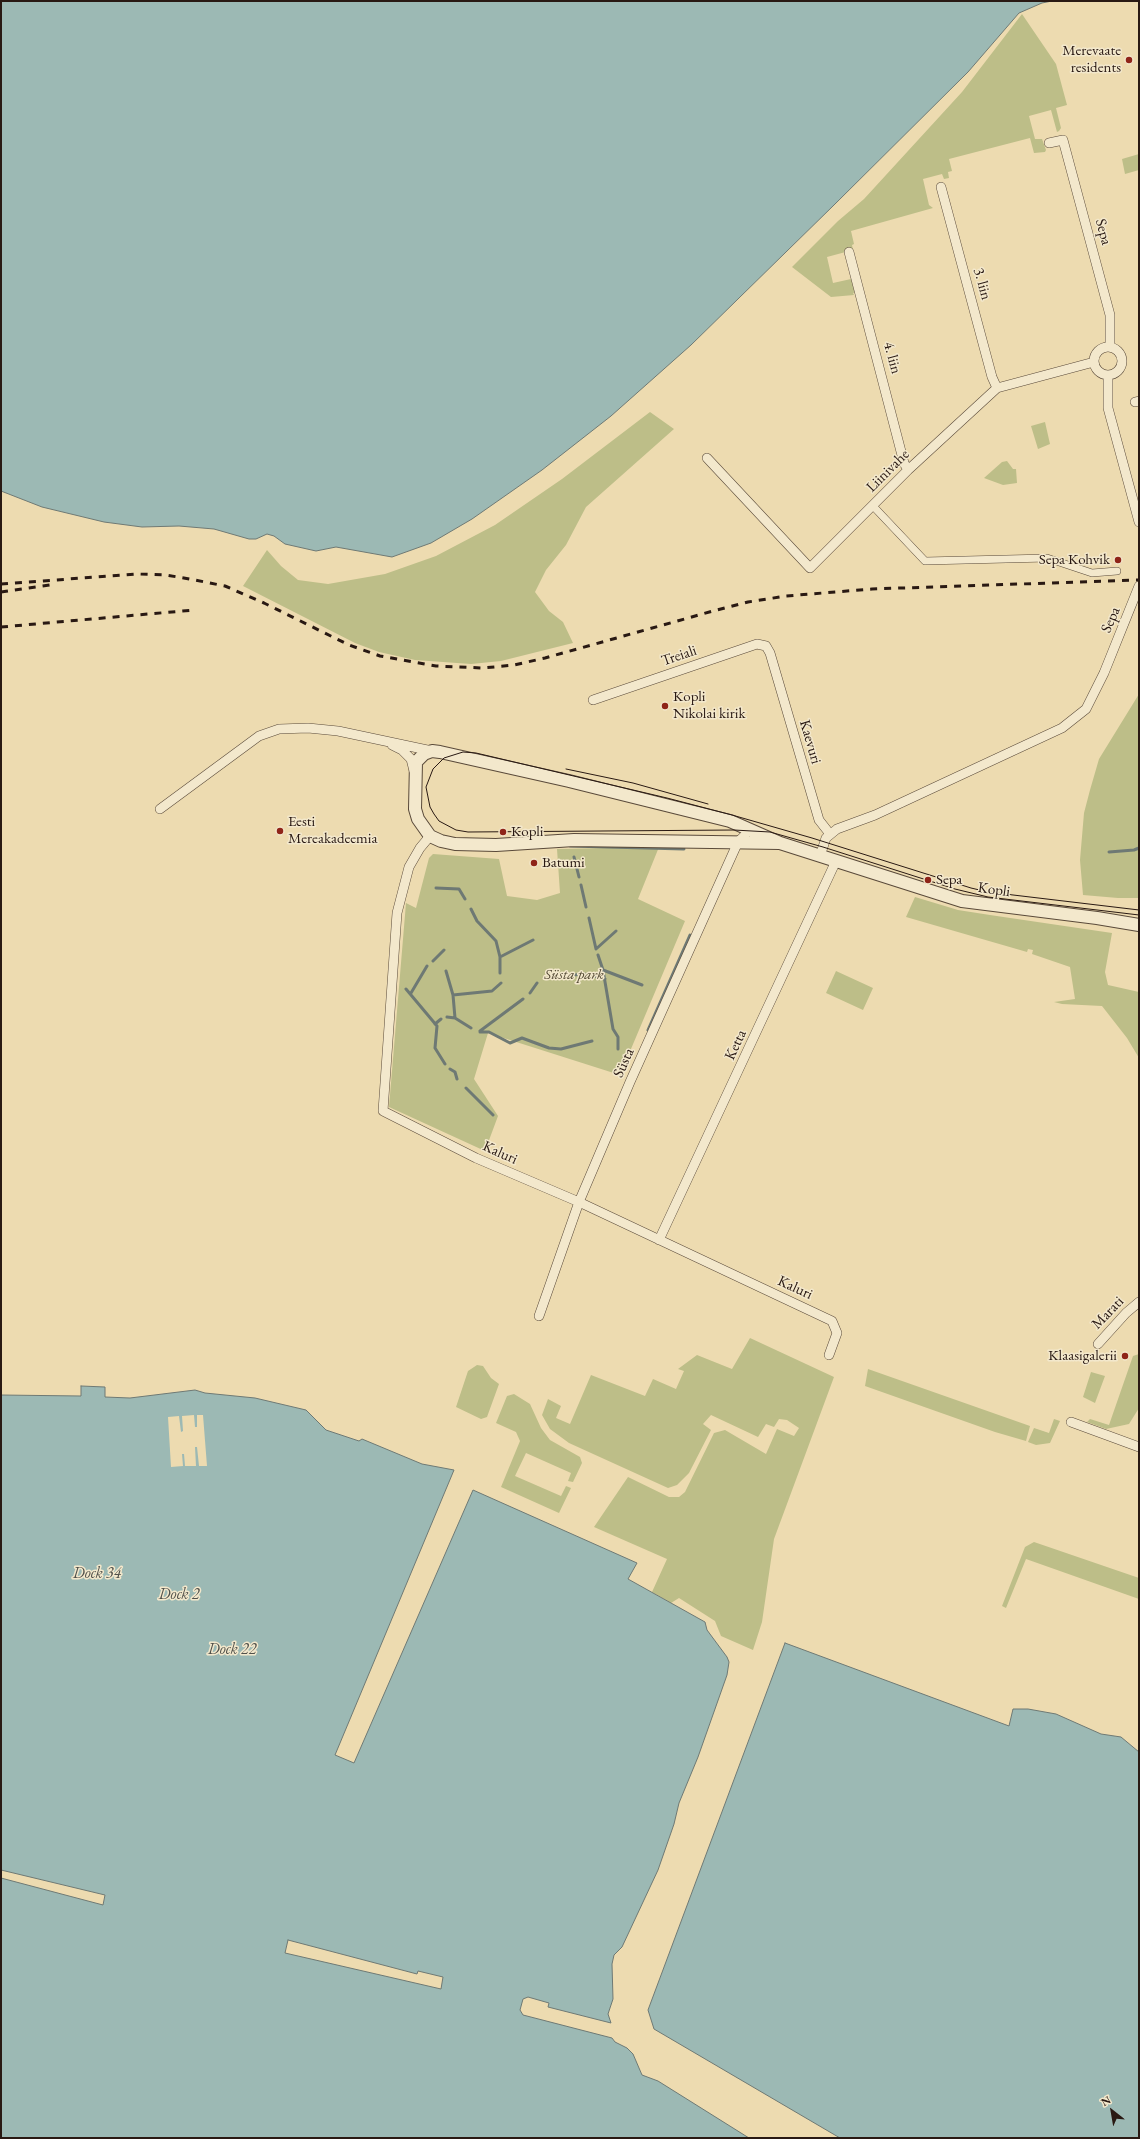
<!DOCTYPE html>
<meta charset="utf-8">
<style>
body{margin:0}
#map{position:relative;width:1140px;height:2139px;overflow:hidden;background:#eddbb0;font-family:"EB Garamond",serif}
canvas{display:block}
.frame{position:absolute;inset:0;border:2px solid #291913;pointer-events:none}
.north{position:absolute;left:1092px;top:2091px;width:40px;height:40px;-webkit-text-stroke:3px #f3e8cc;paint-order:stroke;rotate:329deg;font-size:11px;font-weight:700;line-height:16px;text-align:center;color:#291913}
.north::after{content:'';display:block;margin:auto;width:14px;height:18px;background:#291913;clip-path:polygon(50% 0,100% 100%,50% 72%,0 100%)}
</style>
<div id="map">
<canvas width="1140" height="2139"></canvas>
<div class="frame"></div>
<div class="north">N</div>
</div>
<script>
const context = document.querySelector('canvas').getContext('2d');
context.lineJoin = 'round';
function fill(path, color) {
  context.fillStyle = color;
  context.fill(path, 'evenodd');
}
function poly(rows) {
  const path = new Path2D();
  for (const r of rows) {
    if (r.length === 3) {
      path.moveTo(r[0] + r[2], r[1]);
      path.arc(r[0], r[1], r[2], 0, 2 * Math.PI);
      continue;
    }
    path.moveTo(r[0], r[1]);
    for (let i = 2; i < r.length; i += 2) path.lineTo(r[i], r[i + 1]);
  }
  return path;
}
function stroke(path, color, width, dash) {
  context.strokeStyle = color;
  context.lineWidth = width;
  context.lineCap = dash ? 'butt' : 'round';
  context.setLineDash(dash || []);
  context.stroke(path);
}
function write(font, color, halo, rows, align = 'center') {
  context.font = font + ' "EB Garamond",serif';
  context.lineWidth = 3;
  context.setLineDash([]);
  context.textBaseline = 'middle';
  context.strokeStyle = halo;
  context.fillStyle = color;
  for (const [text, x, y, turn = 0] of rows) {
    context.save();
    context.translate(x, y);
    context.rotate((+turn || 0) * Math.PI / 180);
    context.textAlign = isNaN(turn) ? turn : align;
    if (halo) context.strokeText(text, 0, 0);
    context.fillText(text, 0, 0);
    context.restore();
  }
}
fill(poly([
 [1022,14,1056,64,1067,105,1056,108,1061,128,1059,131,1057,132,1051,110,1029,116,1035,139,1042,139,1046,150,1045,152,1034,153,1030,138,949,159,952,171,948,172,949,178,944,179,942,174,923,179,929,205,933,208,851,231,854,244,852,245,853,250,827,257,833,283,851,279,856,292,853,293,854,295,831,297,792,267,838,221,864,199,962,92],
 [1139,154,1139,170,1125,174,1122,159],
 [650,412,674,429,586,507,566,545,546,570,535,592,549,611,563,622,573,643,501,661,471,664,415,660,379,652,355,643,243,586,267,550,281,566,298,580,328,584,385,574,436,556,495,525,562,479],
 [1045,422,1050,444,1038,449,1031,426],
 [1007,461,1013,469,1016,469,1017,483,1003,485,984,478,1002,462],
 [1139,694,1139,898,1118,898,1083,895,1080,860,1084,813,1090,790,1099,759],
 [659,847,638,899,685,921,620,1075,488,1033,474,1079,498,1116,485,1151,389,1107,406,903,416,908,429,858,433,854,499,859,507,896,537,900,560,893,557,849],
 [915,897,958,910,990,915,1112,933,1105,972,1108,985,1139,992,1139,1058,1127,1038,1102,1006,1062,1004,1054,1002,1075,999,1070,967,1032,954,1033,950,1028,949,1027,952,906,917],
 [836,971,873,988,863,1010,826,993],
 [750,1338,834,1377,774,1539,762,1622,753,1650,721,1636,715,1621,679,1598,671,1603,652,1592,667,1559,594,1527,628,1477,669,1497,679,1497,685,1492,714,1433,725,1430,766,1454,777,1429,794,1436,799,1428,787,1420,779,1419,774,1427,766,1424,758,1437,711,1415,703,1424,711,1430,689,1473,677,1485,668,1488,569,1443,550,1429,542,1415,548,1399,561,1406,556,1418,570,1424,591,1375,645,1396,653,1379,676,1389,684,1371,678,1369,697,1355,732,1369],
 [1139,1354,1139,1408,1129,1424,1106,1429,1087,1422,1090,1419,1109,1425,1133,1356],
 [477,1365,483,1366,491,1378,499,1384,487,1417,481,1419,456,1407,468,1371],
 [868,1369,1030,1426,1026,1441,995,1432,865,1386],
 [1091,1372,1105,1376,1095,1403,1083,1397],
 [514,1394,530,1404,541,1428,550,1440,580,1457,582,1463,573,1482,568,1481,571,1473,526,1453,515,1476,561,1496,566,1486,571,1488,559,1513,501,1487,520,1441,516,1432,496,1423,507,1396],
 [1054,1419,1060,1421,1050,1443,1036,1445,1028,1442,1034,1428,1049,1433],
 [1034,1542,1139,1578,1139,1599,1026,1559,1006,1608,1002,1606,1025,1547]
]), '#bdbe88');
const water = poly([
 [1,1,1052,1,1042,3,1019,13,968,72,834,205,691,345,611,416,542,470,472,519,431,543,392,557,336,547,316,551,285,544,274,536,267,534,256,539,249,539,214,529,179,526,142,527,104,522,42,507,1,491,1,1],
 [81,1386,105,1387,105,1397,130,1398,195,1390,205,1393,255,1398,306,1410,326,1430,359,1441,362,1439,422,1464,454,1470,335,1755,354,1763,473,1490,637,1563,628,1579,705,1622,707,1630,727,1657,729,1662,727,1675,698,1757,679,1803,674,1824,658,1870,622,1947,614,1955,612,1964,613,1999,608,2014,611,2023,548,2007,549,2003,528,1997,523,1999,520,2010,523,2015,612,2038,615,2042,627,2048,633,2054,642,2075,658,2081,749,2138,1,2138,1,1878,103,1905,105,1895,1,1870,1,1395,81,1396,81,1386],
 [288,1940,417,1974,418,1971,443,1977,441,1989,285,1953,288,1940],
 [785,1643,1009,1726,1013,1709,1028,1709,1056,1714,1101,1734,1121,1737,1139,1752,1139,2138,840,2138,654,2029,648,2010,785,1643]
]);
fill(water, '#9cb9b4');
stroke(water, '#6e7974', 1);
fill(poly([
 [194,1415,195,1427,197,1427,197,1415,203,1415,207,1466,199,1466,197,1447,195,1447,196,1466,185,1466,184,1454,182,1454,183,1466,171,1467,168,1417,179,1416,181,1432,183,1431,182,1416]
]), '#eddbb0');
stroke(poly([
 [570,846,684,849],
 [1109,852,1134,850,1139,848],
 [574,857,579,877],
 [581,885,586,907],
 [436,888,459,889,465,899],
 [471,909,477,921,496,941,500,957,500,973],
 [589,918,596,949,616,931],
 [598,955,603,970,613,1029,618,1037,618,1049],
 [500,957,533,940],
 [433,961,444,950],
 [603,970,642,985],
 [446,971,453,995,455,1018],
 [573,975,584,974,605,979],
 [406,989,437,1026,435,1048,445,1064],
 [411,993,427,966],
 [530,993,537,983],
 [453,995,492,991,501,983],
 [447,1017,455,1018,471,1028],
 [435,1024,441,1019],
 [648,1030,690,935],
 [480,1031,523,999],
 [480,1032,489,1032,510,1043,522,1038,549,1048,561,1049,592,1041],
 [450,1069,455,1072,457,1079],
 [466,1088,493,1115]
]), '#6e7974', 3);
const pedestrian = poly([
 [873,506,925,561,1047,558,1092,573,1117,571]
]);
const minor = poly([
 [1049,143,1063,140,1110,315,1110,347],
 [941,187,992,377,997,388],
 [849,252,904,463,908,470],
 [1108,361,14],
 [1108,375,1108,408,1139,522],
 [1135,402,1139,401],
 [707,458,810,568,908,470,997,388,1094,362],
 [593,700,757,644,766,646,770,653,819,820,830,834],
 [392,745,402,750,411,759,414,771],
 [160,809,259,736,279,729,308,728,338,731,432,751],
 [430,836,420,848,409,867,397,913,383,1111,476,1158,579,1202,832,1321,837,1333,829,1355],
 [820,856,826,838,837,829,875,815,1062,728,1086,709,1104,673,1139,586],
 [659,1240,836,861],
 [539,1316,579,1202,630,1082,738,842,746,834,746,828],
 [1098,1344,1126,1313,1139,1302],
 [1071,1422,1139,1447]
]);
const tertiary = poly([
 [780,843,574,840,496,845,455,844,441,841,430,836,418,819,415,809,416,762,424,754,432,751,440,752,569,781,730,821,780,843,962,901,1097,918,1139,925]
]);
stroke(pedestrian, '#5a4a3a', 8);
stroke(minor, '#5a4a3a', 10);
stroke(tertiary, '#5a4a3a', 14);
stroke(pedestrian, '#f3e8cc', 7);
stroke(minor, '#f3e8cc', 9);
stroke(tertiary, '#f3e8cc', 12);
stroke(poly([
 [566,769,633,783,708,804],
 [1139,910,988,892,971,888,812,838,732,815,667,798,476,753,463,752,444,758,433,769,426,787,430,807,434,814,439,821,456,830,468,832,734,830,770,832,823,847,955,889,988,897,1139,915]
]), '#291913', 1);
stroke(poly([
 [1,584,137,574,166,575,195,580,225,586,264,603,349,645,380,656,436,666,483,668,514,665,545,658,713,611,748,602,786,596,872,589,1139,580],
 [1,592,50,585],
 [1,627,194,610]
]), '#291913', 3, [7, 7]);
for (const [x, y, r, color] of [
 [1129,60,4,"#8f2418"],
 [1118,560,4,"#8f2418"],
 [665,706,4,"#8f2418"],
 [280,831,4,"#8f2418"],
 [503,832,4,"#8f2418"],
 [534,863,4,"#8f2418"],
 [928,880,4,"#8f2418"],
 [1125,1356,4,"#8f2418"]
]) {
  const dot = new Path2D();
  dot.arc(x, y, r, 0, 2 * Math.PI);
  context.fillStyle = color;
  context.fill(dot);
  stroke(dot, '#f3e8cc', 1.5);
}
write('15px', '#291913', '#f3e8cc', [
 ["Merevaate",1121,51,"right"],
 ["residents",1121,68,"right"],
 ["Sepa Kohvik",1110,560,"right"],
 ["Kopli",673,697],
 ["Nikolai kirik",673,714],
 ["Eesti",288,822],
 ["Mereakadeemia",288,839],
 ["Kopli",511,832],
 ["Batumi",542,863],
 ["Sepa",936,880],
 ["Klaasigalerii",1117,1356,"right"]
], 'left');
write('15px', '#291913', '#f3e8cc', [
 ["Sepa",1103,232,75],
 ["3. liin",982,284,75],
 ["4. liin",892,358,75],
 ["Liinivahe",888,471,-45],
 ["Sepa",1111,620,-67],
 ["Treiali",679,656,-19],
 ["Kaevuri",810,742,74],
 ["Kopli",994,890,8],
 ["Ketta",736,1045,-65],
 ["Süsta",624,1063,-66],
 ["Kaluri",500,1153,24],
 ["Kaluri",795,1288,25],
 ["Marati",1108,1313,-46]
]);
write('italic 15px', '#554b36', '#f3e8cc', [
 ["Süsta park",574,975]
]);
write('italic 16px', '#51514b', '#f3e8cc', [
 ["Dock 34",97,1574],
 ["Dock 2",179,1595],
 ["Dock 22",232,1650]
]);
</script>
